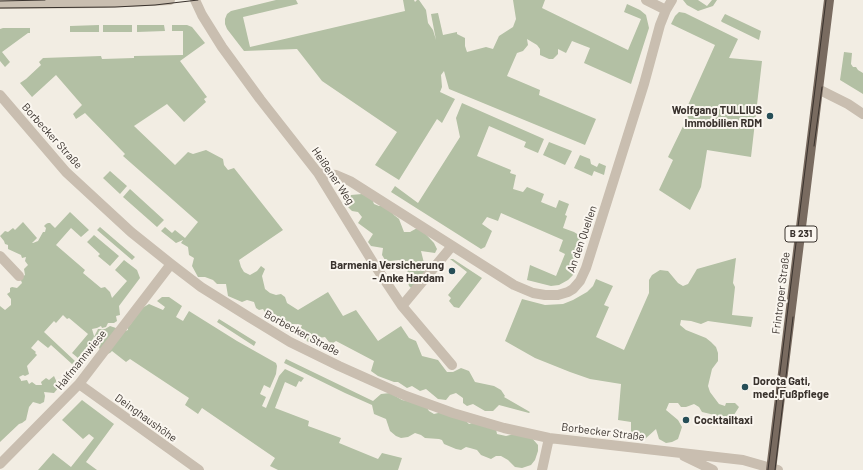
<!DOCTYPE html>
<meta charset="utf-8">
<style>
body{margin:0}
canvas{display:block;background:#f2ede3}
</style>
<canvas width="863" height="470"></canvas>
<script>
const context = document.querySelector('canvas').getContext('2d');
context.lineJoin = 'round';
function fill(path, color) {
  context.fillStyle = color;
  context.fill(path, 'evenodd');
}
function poly(rows) {
  const path = new Path2D();
  for (const r of rows) {
    path.moveTo(r[0], r[1]);
    for (let i = 2; i < r.length; i += 2) path.lineTo(r[i], r[i + 1]);
  }
  return path;
}
function stroke(path, color, width, dash) {
  context.strokeStyle = color;
  context.lineWidth = width;
  context.lineCap = dash ? 'butt' : 'round';
  context.setLineDash(dash || []);
  context.stroke(path);
}
function write(font, color, halo, rows, align = 'center') {
  context.font = font + ' Barlow,sans-serif';
  context.lineWidth = 4;
  context.setLineDash([]);
  context.textBaseline = 'middle';
  context.strokeStyle = halo;
  context.fillStyle = color;
  for (const [text, x, y, turn = 0] of rows) {
    context.save();
    context.translate(x, y);
    context.rotate((+turn || 0) * Math.PI / 180);
    context.textAlign = isNaN(turn) ? turn : align;
    if (halo) context.strokeText(text, 0, 0);
    context.fillText(text, 0, 0);
    context.restore();
  }
}
fill(poly([
 [276,0,296,0,298,4,243,17,250,47,405,11,403,0,414,0,415,2,417,0,419,0,426,10,428,23,433,30,436,40,431,14,438,13,443,35,457,32,457,34,465,38,465,46,467,52,486,47,493,49,499,36,513,27,516,19,513,0,545,0,542,8,628,50,641,19,624,12,627,4,640,10,646,15,649,28,631,84,584,63,590,48,572,41,566,53,558,49,558,54,553,59,549,59,540,55,540,49,537,45,527,39,528,45,523,51,517,53,507,76,540,90,539,95,596,119,585,145,449,89,444,71,441,75,442,87,440,92,455,99,442,123,437,119,399,180,375,165,397,132,322,81,297,49,244,51,227,29,225,24,225,19,227,14,231,11],
 [683,0,698,0,707,6,712,0,717,0,713,6,698,11,687,5],
 [679,12,685,13,738,39,729,58,762,61,751,157,707,150,701,187,690,210,659,190,673,160,668,157,688,116,684,114,715,45,671,24,675,16],
 [725,14,761,31,759,40,722,22,721,21],
 [99,25,99,32,70,32,70,26],
 [103,25,132,25,132,32,103,32],
 [137,25,164,25,165,31,137,32],
 [172,25,187,25,192,27,205,43,180,61,207,97,204,99,206,102,184,122,167,104,134,126,175,165,188,152,193,154,206,150,223,159,224,165,228,170,234,168,283,230,239,260,241,267,244,272,250,275,257,271,261,266,265,269,262,276,265,289,270,293,276,295,281,294,285,297,287,303,298,310,328,292,343,316,356,310,378,341,401,326,409,338,416,341,422,356,438,360,447,372,453,372,461,368,469,371,475,382,494,386,501,390,505,396,504,397,530,412,529,413,499,405,493,411,485,411,473,404,467,406,463,403,463,398,456,393,450,395,446,400,438,399,426,389,420,391,412,386,407,388,398,382,394,382,378,376,371,371,374,361,336,341,333,343,329,342,325,337,319,338,315,342,308,342,299,332,302,325,295,324,291,325,287,330,285,330,281,325,269,319,263,309,259,310,256,308,254,302,247,300,242,302,228,296,226,284,217,284,213,280,205,277,198,277,192,266,194,258,189,255,188,247,181,243,183,240,176,243,161,231,165,227,172,233,175,230,185,238,198,222,123,156,125,154,85,113,76,119,73,114,82,105,56,75,32,97,20,83,26,79,41,65,39,62,43,58,101,56,102,59,134,58,134,56,183,55,183,31,172,31],
 [3,28,30,28,30,33,28,33,2,52,10,62,5,67,0,61,0,29],
 [844,52,852,53,851,64,853,67,856,67,858,70,863,73,863,94,840,80],
 [462,103,544,139,538,153,524,147,526,142,489,126,477,156,511,170,510,173,516,175,513,189,523,192,527,187,544,194,541,202,556,208,559,200,569,204,565,215,567,216,563,228,574,232,585,239,573,275,568,280,559,285,551,286,527,280,530,265,556,276,565,254,559,251,563,240,501,213,498,221,487,217,482,224,492,231,485,247,481,249,391,192,395,186,418,203,460,137,456,118],
 [549,142,572,151,565,165,543,155],
 [580,155,590,159,591,164,597,167,599,163,606,166,604,175,594,171,592,176,574,168],
 [110,171,127,186,120,194,103,178],
 [130,189,164,220,157,227,123,197],
 [362,194,372,199,374,204,379,206,387,206,394,215,399,219,404,232,410,232,419,227,434,243,437,249,435,253,421,251,425,267,425,277,413,290,409,286,407,279,408,266,404,262,399,260,390,261,385,260,382,255,383,248,371,246,368,242,373,234,358,223,362,217,358,212,352,211,347,206,347,198,351,195],
 [70,212,89,230,81,237,71,228,56,245,85,270,83,273,101,288,105,287,110,292,112,298,127,281,115,270,124,260,137,270,140,278,119,306,120,315,116,316,117,321,114,323,108,323,106,327,102,328,101,326,97,328,92,329,94,336,93,340,78,358,72,353,88,334,69,318,67,319,63,315,56,323,54,321,44,332,75,361,72,364,51,345,48,348,38,340,31,348,36,352,35,353,37,355,27,366,29,374,25,376,23,375,19,377,21,380,21,381,27,380,29,384,32,382,36,385,42,385,41,382,46,378,49,380,54,376,59,387,54,393,44,392,45,396,44,402,40,404,33,402,29,407,26,420,22,423,19,424,0,442,0,306,5,310,11,305,11,299,7,294,10,292,10,288,12,287,17,288,22,283,20,278,25,275,24,269,28,265,25,261,26,257,22,258,21,255,8,249,8,245,5,244,4,241,0,236,5,231,8,232,13,228,15,230,23,222,37,238,32,243,33,243,38,241,43,232,45,232,46,228,44,226,46,224,48,223,50,223,55,228],
 [100,227,135,257,132,260,97,230],
 [94,235,119,256,110,266,98,256,100,254,87,242],
 [736,258,733,283,735,287,732,315,753,317,751,327,708,321,701,324,691,321,681,320,680,325,686,330,706,338,711,342,716,347,718,353,718,361,712,369,708,386,710,392,719,404,725,406,726,403,735,403,739,407,732,418,727,418,702,412,699,407,694,404,686,407,681,407,678,403,669,403,666,410,678,420,682,427,678,439,672,442,666,443,659,439,656,429,645,439,637,438,631,432,631,422,618,420,621,384,590,379,570,372,535,358,505,341,522,299,545,305,563,304,573,300,587,292,593,286,596,279,613,286,604,305,609,307,596,337,624,350,649,293,649,280,652,275,660,270,668,271,678,283,683,286,688,284,697,269],
 [450,259,453,259,482,278,459,308,454,307,449,301,451,298,448,295,467,272],
 [162,297,169,297,182,306,176,317,183,321,189,311,237,341,276,363,277,366,276,374,270,388,264,385,260,394,266,397,262,406,266,408,279,376,285,369,304,378,301,382,299,381,296,387,285,382,275,408,309,421,308,426,341,438,339,443,378,459,382,453,402,458,398,470,278,470,270,466,275,458,202,408,198,414,185,405,189,398,130,359,126,362,112,351,110,353,104,355,101,354,99,347,96,345,97,338,94,337,98,329,105,329,110,326,125,331,128,330,128,326,130,325,142,307,144,307,149,304,163,310,165,307,157,301],
 [219,319,256,342,254,346,217,322],
 [286,359,373,401,381,394,390,393,402,400,425,405,429,411,434,414,442,412,462,417,469,424,478,421,496,429,497,434,506,436,514,434,531,437,538,445,538,451,535,460,531,465,522,468,515,467,508,460,501,456,496,456,491,459,481,455,477,450,470,448,466,447,461,450,456,449,444,444,442,440,439,439,425,438,421,435,415,433,408,437,401,438,396,436,390,431,386,419,374,414,372,405,345,393,284,363],
 [82,400,114,424,86,462,97,470,38,470,53,453,71,467,94,438,89,434,83,439,62,420]
]), '#b3c0a4');
stroke(poly([
 [195,0,202,15,222,47,260,99,318,173,374,264,402,306,452,365],
 [646,0,666,10],
 [0,4,103,3,170,0],
 [818,89,848,104,863,114],
 [0,95,66,172,131,232,171,264,201,287,249,317,290,342,339,366,406,396,453,413,504,428,549,438,743,460,778,470],
 [318,173,336,175,350,181,514,285,533,293,545,295,558,295,568,292,573,289,580,281,586,268,644,84,660,25,666,10,672,0],
 [0,256,19,276],
 [402,306,452,246],
 [79,384,199,470],
 [684,456,713,470],
 [0,464,79,384,171,264],
 [542,470,549,438]
]), '#c9beb0', 10);
stroke(poly([
 [771,470,829,0]
]), '#796b60', 10);
stroke(poly([
 [0,1,45,0],
 [0,8,115,7,155,5,198,0],
 [814,146,822,87],
 [768,470,826,0],
 [775,470,793,317]
]), '#39322d', 1);
for (const [x, y, r, color] of [
 [770,116,4,"#264e57"],
 [452,271,4,"#264e57"],
 [745,387,4,"#264e57"],
 [686,420,4,"#264e57"]
]) {
  const dot = new Path2D();
  dot.arc(x, y, r, 0, 2 * Math.PI);
  context.fillStyle = color;
  context.fill(dot);
  stroke(dot, '#faf6ef', 1.5);
}
for (const [x, y, w] of [
 [801,234,32]
]) {
  const box = new Path2D();
  box.roundRect(x - w / 2, y - 8, w, 16, 3);
  context.fillStyle = '#faf6ef';
  context.fill(box);
  stroke(box, '#39322d', 1);
}
write('bold 10px', '#39322d', null, [
 ["B 231",801,234]
]);
write('bold 11px', '#39322d', '#faf6ef', [
 ["Wolfgang TULLIUS",762,110],
 ["Immobilien RDM",762,123],
 ["Barmenia Versicherung",444,265],
 ["- Anke Hardam",444,278],
 ["Dorota Gati,",753,381,"left"],
 ["med. Fußpflege",753,394,"left"],
 ["Cocktailtaxi",694,420,"left"]
], 'right');
write('11px', '#39322d', '#faf6ef', [
 ["Borbecker Straße",52,136,48],
 ["Heißener Weg",333,176,56],
 ["An den Quellen",582,239,-71],
 ["Frintroper Straße",781,293,-83],
 ["Borbecker Straße",302,333,28],
 ["Halfmannwiese",81,360,-51],
 ["Deinghaushöhe",146,418,36],
 ["Borbecker Straße",603,432,7]
]);
</script>
